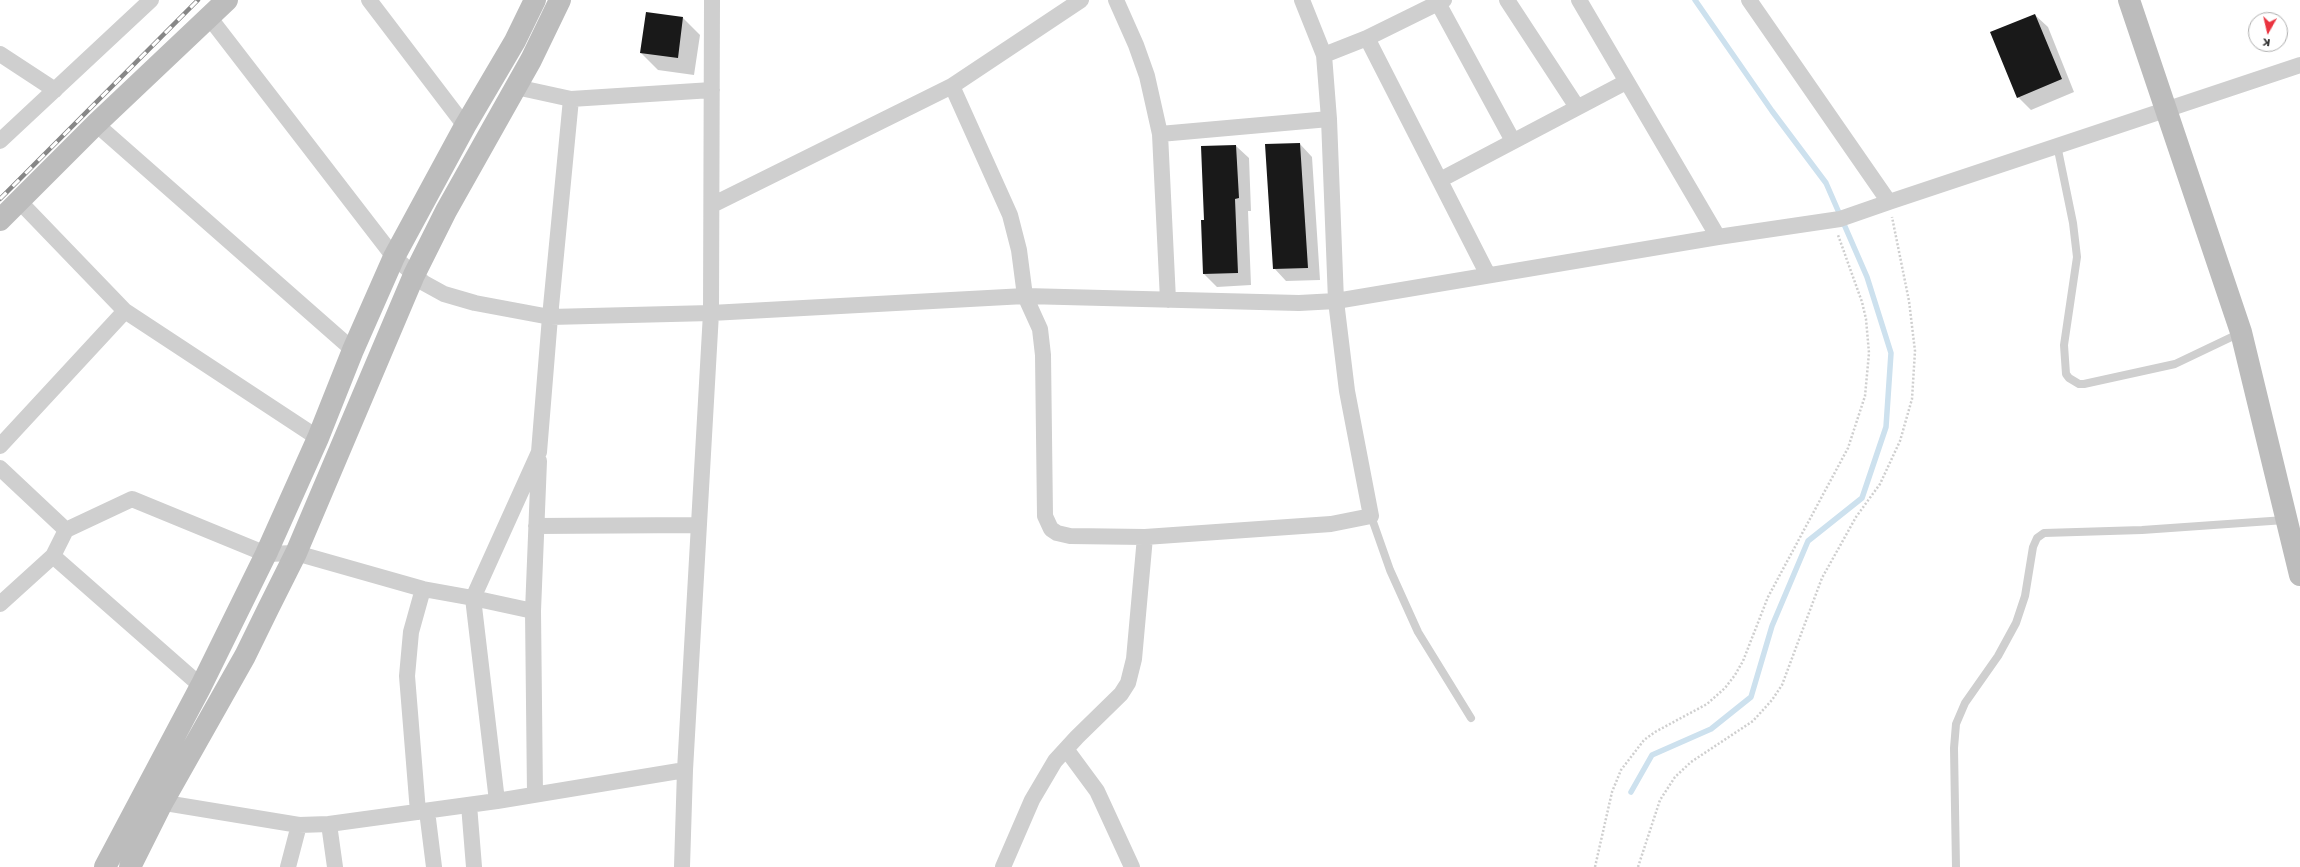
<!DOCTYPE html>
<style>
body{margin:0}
#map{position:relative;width:2300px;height:867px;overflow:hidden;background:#fff;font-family:Jost,sans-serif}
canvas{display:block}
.north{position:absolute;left:2248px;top:12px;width:40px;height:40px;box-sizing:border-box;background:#fff;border:1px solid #adadad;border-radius:50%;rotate:188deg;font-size:11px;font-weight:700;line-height:16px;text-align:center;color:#323232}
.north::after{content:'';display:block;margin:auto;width:14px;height:18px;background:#ea333f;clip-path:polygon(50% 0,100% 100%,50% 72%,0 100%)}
</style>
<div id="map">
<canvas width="2300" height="867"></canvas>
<div class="north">K</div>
</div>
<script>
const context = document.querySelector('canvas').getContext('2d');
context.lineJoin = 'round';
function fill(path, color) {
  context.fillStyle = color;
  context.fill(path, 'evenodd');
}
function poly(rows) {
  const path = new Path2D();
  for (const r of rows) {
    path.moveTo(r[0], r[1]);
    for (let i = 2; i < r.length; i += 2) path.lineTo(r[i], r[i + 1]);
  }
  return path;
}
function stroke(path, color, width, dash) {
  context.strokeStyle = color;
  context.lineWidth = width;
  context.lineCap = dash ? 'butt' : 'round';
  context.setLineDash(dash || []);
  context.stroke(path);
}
fill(poly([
 [2035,15,2048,27,2074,92,2031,110,2018,97],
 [683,18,700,35,694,75,658,70,641,53],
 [1300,144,1312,157,1320,280,1286,281,1274,268],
 [1236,146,1249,158,1251,211,1248,211,1251,285,1217,287,1204,274,1202,221,1205,221,1202,147]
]), '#0003');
stroke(poly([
 [1631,792,1652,755,1711,729,1751,697,1772,626,1808,541,1862,498,1886,427,1891,353,1867,277,1826,183,1772,111,1695,0]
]), '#cde1ee', 5.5);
fill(poly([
 [646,12,683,17,678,58,640,53],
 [2035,14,2062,79,2017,98,1990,32],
 [1300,143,1308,268,1273,269,1265,144],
 [1236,145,1239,198,1235,199,1238,273,1203,274,1201,220,1204,220,1201,146]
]), '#191919');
stroke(poly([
 [1595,867,1612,792,1621,770,1644,740,1655,732,1707,704,1725,688,1735,675,1743,661,1768,597,1848,448,1865,396,1869,353,1866,319,1862,302,1838,235],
 [1638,867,1660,800,1675,777,1691,762,1753,721,1772,700,1782,685,1822,578,1856,517,1880,484,1900,441,1912,399,1915,351,1909,301,1892,217]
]), '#cfcfcf', 2.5, [2, 2]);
stroke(poly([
 [2057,145,2073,223,2077,257,2064,345,2066,374,2069,378,2079,384,2084,384,2175,364,2240,333],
 [1371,516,1390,570,1418,632,1471,718],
 [1956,867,1954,748,1956,724,1965,703,1998,656,2016,623,2025,596,2033,547,2037,538,2044,533,2142,530,2285,520]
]), '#cfcfcf', 8);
stroke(poly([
 [369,0,465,126],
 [1116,0,1136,45,1147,76,1160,134,1168,300],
 [1507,0,1577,107],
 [1579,0,1718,237],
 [1438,3,1513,141],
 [1367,38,1488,275],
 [0,54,55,90],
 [1324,55,1367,38,1444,0],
 [952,86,1010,215,1019,250,1025,296,1040,329,1043,355,1045,516,1051,529,1057,533,1070,536,1145,537,1331,524,1371,516,1347,391,1336,301,1329,119,1324,55,1302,0],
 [516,87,571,99,712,90],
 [571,99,550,317,711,313,1025,296,1299,303,1336,301,1718,237,1840,219,1889,202,1749,0],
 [96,124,353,350],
 [1160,134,1329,119],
 [0,141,151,0],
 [1440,180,1626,82],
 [19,201,125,311,318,438],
 [1889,202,2300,65],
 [712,205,952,86,1081,0],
 [0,446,125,311],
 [0,468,66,530,132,499,266,554,296,553,423,589,473,598,539,452,550,317,475,303,444,294,424,283,394,257,209,17],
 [536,526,699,525],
 [66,530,53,556,201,686],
 [0,604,53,556],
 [1066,749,1097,791,1132,867],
 [535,795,533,611,539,461],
 [153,801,299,825,329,824,497,801,685,770],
 [497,801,473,598,533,611],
 [469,805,474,867],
 [427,811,434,867],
 [418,812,407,676,411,632,423,589],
 [329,824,335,867],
 [288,867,299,825],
 [682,867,685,770,711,313,712,0],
 [1003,867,1032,800,1055,761,1077,737,1121,694,1128,683,1134,659,1145,537]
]), '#cfcfcf', 16);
stroke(poly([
 [2129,0,2241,332,2300,575],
 [0,220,96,124,227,0],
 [105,867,201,686,266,554,318,438,353,350,394,257,465,126,515,41,535,0],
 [130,867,162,803,245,656,268,609,296,553,414,275,446,211,531,60,560,0]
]), '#bcbcbc', 22);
const rail = poly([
 [0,199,198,0]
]);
stroke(rail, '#878787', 4.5);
stroke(rail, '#fff', 3, [9]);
</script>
